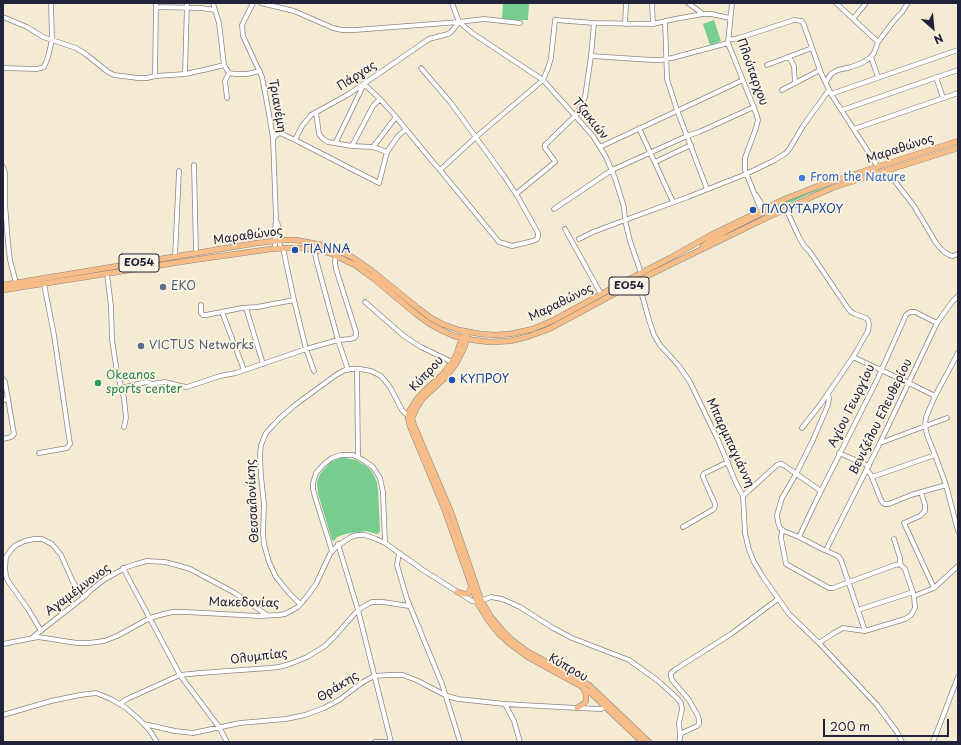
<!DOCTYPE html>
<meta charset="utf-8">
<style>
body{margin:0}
#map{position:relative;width:961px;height:745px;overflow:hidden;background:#f5ebd3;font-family:"Playpen Sans",sans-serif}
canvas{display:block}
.frame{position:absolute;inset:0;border:4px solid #22223b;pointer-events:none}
.north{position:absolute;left:913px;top:8px;width:40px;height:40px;-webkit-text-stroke:3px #fcf5e5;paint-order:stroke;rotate:153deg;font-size:11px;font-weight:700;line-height:16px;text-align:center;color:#22223b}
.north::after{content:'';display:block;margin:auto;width:14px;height:18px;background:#22223b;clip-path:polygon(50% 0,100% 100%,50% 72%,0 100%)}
.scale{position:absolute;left:823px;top:719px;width:126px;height:18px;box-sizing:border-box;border:2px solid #22223b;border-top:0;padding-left:5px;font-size:12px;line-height:14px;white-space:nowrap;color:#22223b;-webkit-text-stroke:3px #fcf5e5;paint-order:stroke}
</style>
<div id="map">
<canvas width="961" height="745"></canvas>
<div class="frame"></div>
<div class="north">N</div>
<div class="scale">200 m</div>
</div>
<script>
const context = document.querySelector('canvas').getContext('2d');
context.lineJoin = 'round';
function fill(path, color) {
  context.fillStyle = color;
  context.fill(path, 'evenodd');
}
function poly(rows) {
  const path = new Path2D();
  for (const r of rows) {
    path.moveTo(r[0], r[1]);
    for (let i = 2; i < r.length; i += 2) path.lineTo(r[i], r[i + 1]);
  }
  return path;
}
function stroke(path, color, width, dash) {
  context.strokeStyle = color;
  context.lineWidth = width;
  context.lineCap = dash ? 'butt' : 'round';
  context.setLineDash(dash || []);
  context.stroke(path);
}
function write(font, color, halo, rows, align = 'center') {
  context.font = font + ' "Playpen Sans",sans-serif';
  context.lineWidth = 3.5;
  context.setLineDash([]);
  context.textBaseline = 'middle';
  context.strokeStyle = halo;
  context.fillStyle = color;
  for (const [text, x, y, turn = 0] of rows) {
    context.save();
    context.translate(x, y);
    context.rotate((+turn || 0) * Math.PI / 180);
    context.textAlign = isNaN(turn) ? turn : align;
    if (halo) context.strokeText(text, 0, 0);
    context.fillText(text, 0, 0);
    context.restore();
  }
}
fill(poly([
 [503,3,529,3,528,20,502,20],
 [714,20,721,41,710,45,703,24],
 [832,185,832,186,809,194,775,210,771,212,769,209,792,198],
 [339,458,345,458,356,460,366,466,370,469,374,476,377,482,378,490,380,530,379,533,377,534,366,531,345,534,337,537,334,541,332,540,318,494,317,482,320,474,324,469,331,462]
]), '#77cc90');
const minor = poly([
 [213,3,215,10],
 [253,3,242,25,243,36,262,77,269,114,273,139,276,219,275,228,275,248],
 [261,3,294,11,333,28,342,30,355,30,459,22,484,19,520,23],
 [452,3,459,22],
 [652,3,653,24],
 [688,3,703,14,711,14,730,18],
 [732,3,728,43,756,113,758,120,756,128,745,158,745,170,762,213],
 [836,3,878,42],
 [156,7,201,8,215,10,219,23,224,65,229,73,235,74,247,74,260,71],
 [3,17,27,27,43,37,76,48,87,55,108,72,114,75,138,78,147,78,155,76,185,74,208,69,224,65],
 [853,19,866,3],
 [665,21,667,79,677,110,707,189],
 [459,22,472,33,543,80,593,136,606,157,615,178,624,207,625,220,630,241,641,273],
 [594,23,653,24,675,19,703,14],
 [625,24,626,3],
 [728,40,739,38,794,20,802,21,804,25,821,73,831,94,878,167],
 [591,56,652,60,661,60,672,58,728,43],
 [789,57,794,66,795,83],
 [871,57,878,77],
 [767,65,812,48],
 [3,68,37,69,44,67,48,57,52,40,51,3],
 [421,68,451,103,504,176,518,197,538,233,538,236,537,239,533,241,512,246,499,242,440,170],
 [185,74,187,3],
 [155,76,156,3],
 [936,77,943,98],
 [826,82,831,74,834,72,838,70,851,67,862,63,871,57,874,53,878,42,893,22,902,12,908,3],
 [782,90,820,70],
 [831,94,958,50],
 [227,98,225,81,229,73],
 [842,110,958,70],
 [316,112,319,134,323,139,328,142,352,146,373,147,396,117],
 [639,128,673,202],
 [854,129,958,93],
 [273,139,276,135,280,133,295,140,302,126,311,115,349,94,429,39,448,34,451,32,459,22],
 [295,140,379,183,387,152,398,136,406,129],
 [336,142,364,84,380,99,396,117,432,161,440,170,476,137,543,80,548,68,551,58,555,20,594,23,591,56,585,97,580,108,575,116,545,145,545,148,554,160,555,162,516,194],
 [352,146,373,106,380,99],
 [373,147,387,152],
 [600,147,743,80],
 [655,162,691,145],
 [194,165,196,253],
 [3,167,5,173,5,204,8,243,10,260,16,283],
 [887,171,914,206,936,243,943,251,949,255,953,256,958,254],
 [756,195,764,208],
 [554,209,612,170,687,136,699,132,754,107],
 [786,209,799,237,804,246,810,252,847,307,851,312,855,314,866,318,868,320,869,325,868,331,853,357,820,405,802,428],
 [277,222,279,228,280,248],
 [565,229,601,294],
 [579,239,593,232,625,220,688,197,746,174,773,161,786,153,790,148,803,126,829,90],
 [283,248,294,300,306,349,314,371],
 [314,250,317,263,338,340,348,370],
 [175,257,179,171],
 [107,274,111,306,112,340,117,372,124,398,126,418,124,427],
 [638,281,649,320,654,335,660,345,679,366,690,382,719,442,736,483,743,496,745,533,749,550,754,562,763,577,789,614,819,643,877,705,897,732,902,742],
 [365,302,404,336,421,347,454,363],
 [201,305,201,313,203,315,206,315,242,308,257,307,294,300],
 [246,308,263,364],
 [222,312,244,370],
 [958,353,935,396,926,417,925,426,927,435,935,455,946,485,958,531],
 [853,357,909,383,935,396],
 [357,369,358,457],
 [3,379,5,382,8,399,3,400],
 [122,388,146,382,152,384,165,382,181,386,187,387,220,376,236,373,306,349,338,340,350,339,354,338,356,336,356,332,336,269,335,262,336,255],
 [828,394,829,398,828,405,813,440,796,474,782,498,777,515,778,522,780,528,784,531,799,537,822,549,838,556,841,560,865,631],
 [3,439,11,437,14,434,8,399],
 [880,443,947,418],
 [39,453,67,448,70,444,54,335,44,284],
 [839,453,869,466],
 [867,470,871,475,881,500,883,503,885,504,889,504,911,495,946,485],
 [872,477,935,455],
 [921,492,925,505,925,511,920,516,904,523,934,588],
 [743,496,777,465,780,464,782,464,821,491],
 [683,527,714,509,715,506,715,504,703,477,703,475,705,473,728,462],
 [782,530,781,538,786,564,829,588,833,588,895,565,900,564],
 [799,537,816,501,877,380,906,315,910,312,915,312,937,323],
 [894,539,900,558,900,564],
 [338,544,358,610,391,742],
 [826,550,880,443,937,323,952,302,958,296],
 [332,551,315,497,313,489,313,483,316,473,323,465,332,458,341,455,353,455,363,460,373,467,380,478,383,492,385,543],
 [399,553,397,565,407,599,442,684,460,742],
 [123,568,180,675,219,727,227,742],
 [914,596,934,588,958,566],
 [300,604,290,594,276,577,269,562,264,544,263,533,264,504,261,476,260,454,261,445,266,433,279,419,295,405,336,375,345,370,351,369,360,369,371,371,381,376,390,387,402,410,406,414,411,415],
 [858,610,913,592],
 [41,631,28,609,8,581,6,576,5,568,6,557,11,550,16,545,25,541,34,539,42,539,52,544,61,555,73,582,84,597],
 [34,636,84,597,91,590,105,579,127,567,136,564,147,561,165,562,180,566,190,569,235,593,267,615],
 [819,643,834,633,843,628,865,631,905,619,911,615,915,608,914,596,905,569,900,564],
 [3,644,38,637,77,643,89,643,104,641,117,636,150,618,164,614,173,612,186,612,259,616,279,615,285,614,298,607,308,595,316,584,330,554,336,547,351,537,358,535,365,535,376,539,385,543,423,570,472,601,477,602,491,597,502,599,520,607,553,628,572,638,629,660,657,680,677,698,681,703,682,709,679,723,680,736],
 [120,704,127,699,180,675,200,673,269,668,279,667,290,664,307,657,325,646,335,636,358,610,368,604,372,602,383,602,409,606],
 [505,704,514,721,520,742],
 [3,715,51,701,80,695,96,693,111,699,126,708,141,721,150,731,157,742],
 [144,724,175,731,193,733,240,723,286,719,305,715,324,708,339,700,363,682,374,676,389,675,403,675,416,680,447,696,458,699,505,704,577,708,601,709,607,706],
 [375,742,391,742],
 [679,742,681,734,684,732,697,726,699,724,699,720,698,716,689,700,672,680,671,677,671,673,676,669,731,634,778,599],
 [933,742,958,677]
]);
const major = poly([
 [703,246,713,239,726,231,762,213,764,210],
 [3,285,257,243,284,240,296,240,322,245,337,250,352,257,371,270,419,309,431,318,442,324,459,330,481,334,495,335,510,334,533,329,554,320,620,284,670,258,709,236,785,199,818,186,958,141],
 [3,290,193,260,271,249,288,248,303,248,314,250,330,253,355,265,373,278,416,314,430,324,443,331,454,336,473,340,490,342,510,341,527,337,549,329,651,274,764,219,816,195,832,188,958,148],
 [464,335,462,338,456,356,449,366,443,374,425,390,416,400,409,412,408,418,410,426,444,508,477,602,483,612,488,620,498,633,509,643,528,657,581,686,592,694,642,742],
 [467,335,465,346,456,364,446,377,423,398,416,409,412,418,413,423,451,512,481,600,491,617,502,630,512,640,528,652,589,685,649,742],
 [457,592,464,594,467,594,470,591,471,587],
 [577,708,583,704,586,701,586,694,583,688]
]);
stroke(minor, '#8c8687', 5.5);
stroke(major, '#8c8687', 6);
stroke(minor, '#fff', 4);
stroke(major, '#f7bd88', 5);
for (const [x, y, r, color] of [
 [802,178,4,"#3f7fe0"],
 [753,210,4,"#1a4fb4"],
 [295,250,4,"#1a4fb4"],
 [163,287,4,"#5c6f8a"],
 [141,346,4,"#5c6f8a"],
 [452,380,4,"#1a4fb4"],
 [98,383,4,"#2e9e5b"]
]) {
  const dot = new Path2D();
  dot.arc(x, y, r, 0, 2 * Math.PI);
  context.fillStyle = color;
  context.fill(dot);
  stroke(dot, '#fcf5e5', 1.5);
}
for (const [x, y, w] of [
 [139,263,40],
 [629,286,40]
]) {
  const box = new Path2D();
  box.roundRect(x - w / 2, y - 9, w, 18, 3);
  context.fillStyle = '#fcf5e5';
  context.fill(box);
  stroke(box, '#22223b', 1);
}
write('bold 11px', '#22223b', null, [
 ["ΕΟ54",139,263],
 ["ΕΟ54",629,286]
]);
write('12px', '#22223b', '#fcf5e5', [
 ["Πλούταρχου",752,72,70],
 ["Πάργας",357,76,-33],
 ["Τριανέμη",277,106,80],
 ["Τζακιών",590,119,51],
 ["Μαραθώνος",900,149,-18],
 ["Μαραθώνος",248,236,-8],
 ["Μαραθώνος",561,303,-26],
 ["Κύπρου",427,374,-47],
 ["Αγίου Γεωργίου",852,406,-64],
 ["Βενιζέλου Ελευθερίου",881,417,-64],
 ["Μπαρμπαγιάννη",730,443,65],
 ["Θεσσαλονίκης",253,501,-93],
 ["Αγαμέμνονος",78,590,-37],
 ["Μακεδονίας",244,603,1],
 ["Ολυμπίας",259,657,-7],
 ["Κύπρου",568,668,30],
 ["Θράκης",338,687,-32]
]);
write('12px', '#366cbe', '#fcf5e5', [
 ["From the Nature",810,178]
], 'left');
write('12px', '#164399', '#fcf5e5', [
 ["ΠΛΟΥΤΑΡΧΟΥ",761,210],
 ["ΓΙΑΝΝΑ",303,250],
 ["ΚΥΠΡΟΥ",460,380]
], 'left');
write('12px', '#4e5e75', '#fcf5e5', [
 ["EKO",171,287],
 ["VICTUS Networks",149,346]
], 'left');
write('12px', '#27864d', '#fcf5e5', [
 ["Okeanos",106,376],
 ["sports center",106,390]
], 'left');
</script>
